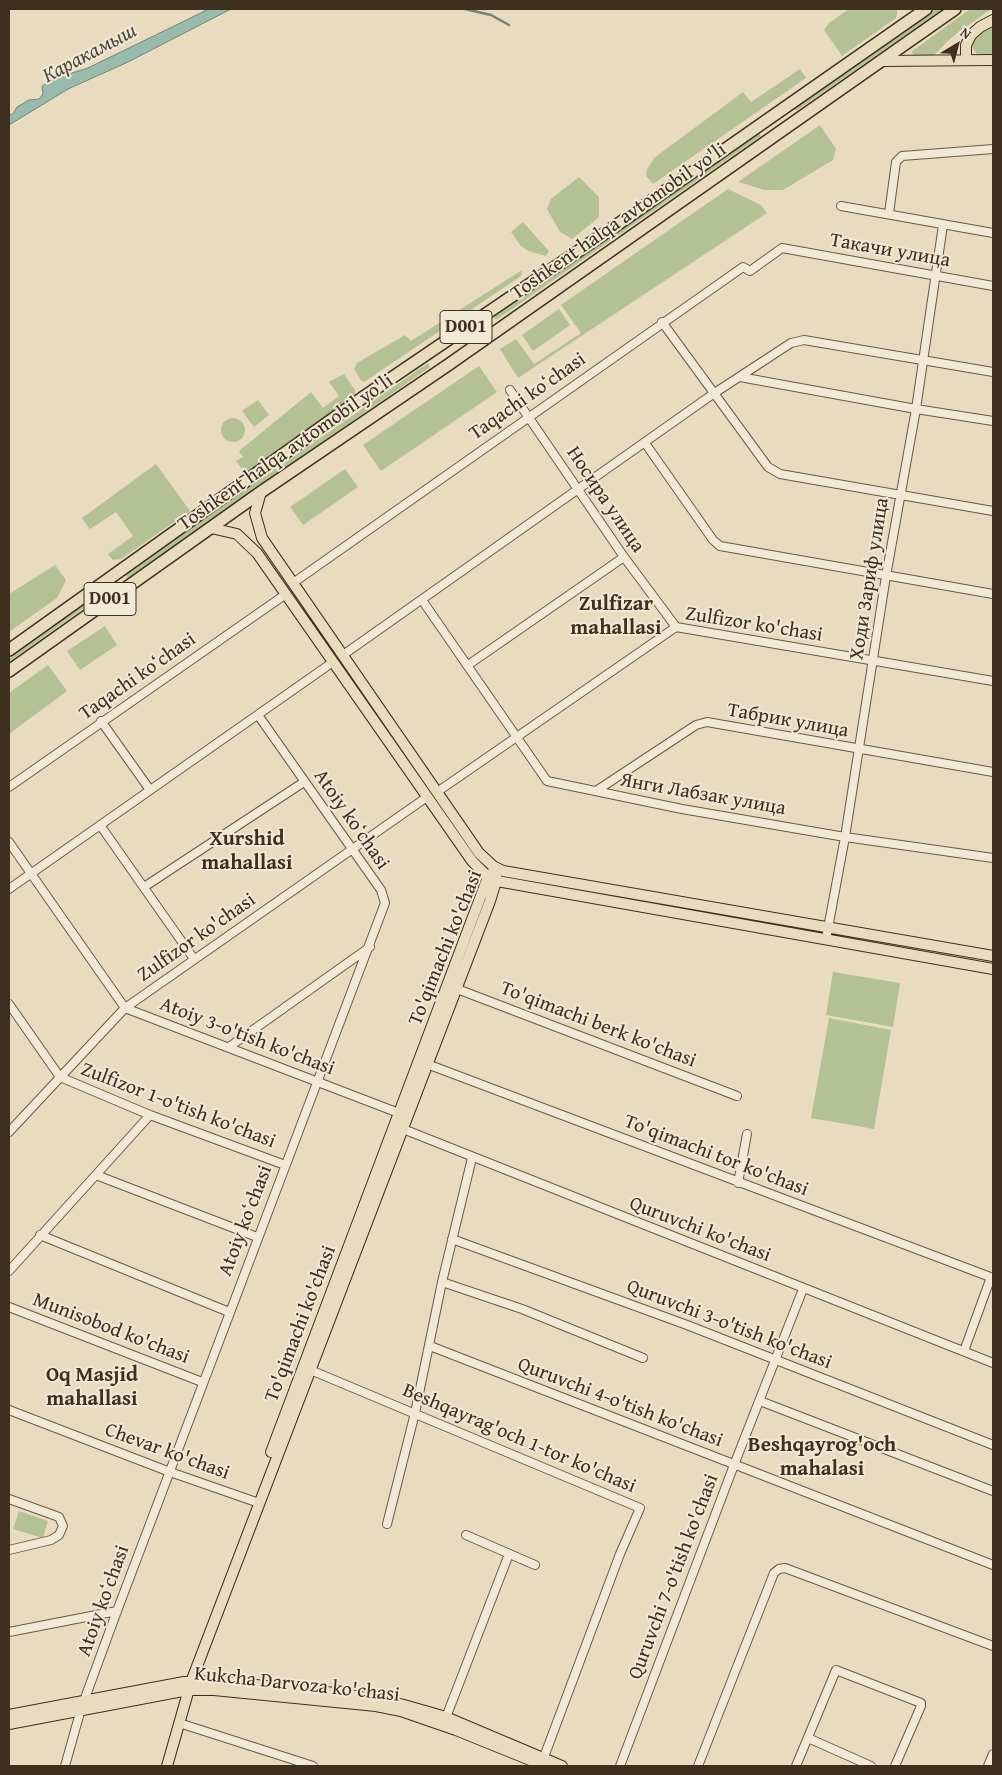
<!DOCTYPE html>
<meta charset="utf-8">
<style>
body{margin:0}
#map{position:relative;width:1002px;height:1775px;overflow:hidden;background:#e9dbc0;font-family:"Gentium Book Plus",serif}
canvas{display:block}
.frame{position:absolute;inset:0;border:10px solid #3e2f1e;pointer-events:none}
.north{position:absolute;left:932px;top:20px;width:50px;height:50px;-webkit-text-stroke:4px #f1e8d6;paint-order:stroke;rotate:37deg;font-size:14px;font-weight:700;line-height:20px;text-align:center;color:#3e2f1e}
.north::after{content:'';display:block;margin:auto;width:18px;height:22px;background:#3e2f1e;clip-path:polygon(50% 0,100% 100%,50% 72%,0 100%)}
</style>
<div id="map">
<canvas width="1002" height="1775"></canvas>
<div class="frame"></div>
<div class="north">N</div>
</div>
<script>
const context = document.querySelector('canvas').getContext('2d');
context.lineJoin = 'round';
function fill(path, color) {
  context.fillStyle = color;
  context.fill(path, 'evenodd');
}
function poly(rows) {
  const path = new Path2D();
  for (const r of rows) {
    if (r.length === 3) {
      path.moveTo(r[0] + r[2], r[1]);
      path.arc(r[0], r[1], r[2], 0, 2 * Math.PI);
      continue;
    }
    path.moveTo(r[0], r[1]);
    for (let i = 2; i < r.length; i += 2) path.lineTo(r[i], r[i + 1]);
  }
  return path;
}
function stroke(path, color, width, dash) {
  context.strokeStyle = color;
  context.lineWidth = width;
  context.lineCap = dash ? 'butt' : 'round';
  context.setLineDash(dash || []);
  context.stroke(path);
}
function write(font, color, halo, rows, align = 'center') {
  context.font = font + ' "Gentium Book Plus",serif';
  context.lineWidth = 4;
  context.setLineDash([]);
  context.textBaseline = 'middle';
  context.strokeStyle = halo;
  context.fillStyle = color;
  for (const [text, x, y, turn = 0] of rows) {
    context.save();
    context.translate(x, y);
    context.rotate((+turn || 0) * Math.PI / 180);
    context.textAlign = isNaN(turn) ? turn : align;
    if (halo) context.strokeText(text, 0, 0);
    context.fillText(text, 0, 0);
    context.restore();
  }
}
fill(poly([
 [849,9,897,9,897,14,896,18,842,56,824,30,829,23],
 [935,9,943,9,796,111,794,107],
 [970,9,991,9,952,37,934,55,918,58,911,52],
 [993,26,993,55,977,54,972,47,973,39,982,30],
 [800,69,806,78,653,184,646,176,647,170,654,158,743,92,751,102],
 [820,125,836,149,833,160,783,190,765,190,738,182],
 [758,132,761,136,496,320,494,317],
 [579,177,599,197,599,217,572,239,560,232,547,209,551,199],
 [728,189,761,205,767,213,518,378,500,349,516,339,534,364,581,333,561,305],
 [523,222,549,251,546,256,528,251,520,245,511,232],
 [522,270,521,276,364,382,361,380,354,369,357,363,405,335,411,341],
 [559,309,570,325,533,351,522,335],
 [428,363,430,367,128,578,125,574],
 [479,366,497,392,381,471,363,445],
 [344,374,355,390,354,398,250,471,241,468,236,461,243,457,239,451,311,392,323,408,339,396,329,382],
 [258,400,269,415,254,427,242,411],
 [233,430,12],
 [156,464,190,511,121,559,113,560,108,554,133,536,116,512,90,529,82,518],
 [345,469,358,487,303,525,290,507],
 [55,565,66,580,57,598,9,632,9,594],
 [101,592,103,594,9,662,9,657],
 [105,626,117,645,80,670,67,651],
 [48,665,67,691,9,734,9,693],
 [833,972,900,983,893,1027,826,1015],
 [829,1018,891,1030,874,1129,811,1118],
 [19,1511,48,1521,43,1538,13,1529]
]), '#b3c195');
const water = poly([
 [209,9,231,9,128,62,68,89,9,125,9,115,13,114,17,107,29,100,39,99,43,94,42,86,59,77,88,68,209,9]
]);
fill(water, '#98bbae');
stroke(water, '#748374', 1);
stroke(poly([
 [465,9,491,15,509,25]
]), '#748374', 2.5);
const minor = poly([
 [841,206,993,233],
 [889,213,896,162,902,156,993,149],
 [662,322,768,467,780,474,993,511],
 [740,377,916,409,993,421],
 [510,390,624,557,676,627],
 [645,443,713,540,720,546,993,594],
 [293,583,743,267,750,271,782,248,993,286],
 [422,600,547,781,682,809,845,837,993,858],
 [343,655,713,394,791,343,804,340,993,372],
 [468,665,624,557],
 [101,721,150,790],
 [9,787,286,594],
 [596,791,696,725,707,722,993,772],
 [437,792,676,627,993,681],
 [100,825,194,959],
 [9,842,125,1008,404,1115],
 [144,887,304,782],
 [9,889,333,662],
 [826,939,845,837,886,576,916,409,943,225],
 [452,987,737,1096],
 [9,1004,60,1077,150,1115,285,1165],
 [229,1047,370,947],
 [427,1064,993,1278],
 [398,1127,993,1363],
 [9,1132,125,1008,427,797],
 [96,1175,257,1237],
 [738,1183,747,1134],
 [40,1235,229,1312],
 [452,1239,687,1325,993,1445],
 [9,1271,150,1115],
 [442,1282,522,1309,643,1358],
 [9,1307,202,1382],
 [430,1346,993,1565],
 [964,1351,991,1277],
 [308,1369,640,1508,620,1554,544,1757],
 [760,1401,993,1491],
 [9,1410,170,1472,259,1503],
 [9,1499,59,1517,63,1526,59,1535,51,1540,9,1550],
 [387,1524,415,1413,442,1282,472,1158],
 [466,1535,535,1565],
 [9,1632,117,1611],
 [445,1720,509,1554],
 [179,1723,313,1766],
 [808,1738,871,1766],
 [65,1766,81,1709,117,1611,385,903,381,890,258,715],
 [620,1766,734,1465,803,1289],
 [698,1766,774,1573,779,1569,785,1568,993,1646],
 [796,1766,836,1670,921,1703,921,1706,895,1766],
 [988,1766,993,1754]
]);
const major = poly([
 [966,60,966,45,971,35,980,27,993,20],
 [881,61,993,60],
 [261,492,255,513,262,538,479,853,493,866,503,871,993,956],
 [211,528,237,534,257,553,472,861,488,877,497,881,993,969],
 [271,1452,488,877,492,873],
 [9,1715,184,1682,216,1681,345,1694,404,1705,446,1717,562,1766],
 [9,1724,188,1690,214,1690,376,1706,401,1711,456,1730,545,1766],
 [167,1766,191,1682,490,901,496,881,496,874]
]);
const highway = poly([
 [9,650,365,396,611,229,926,9],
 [9,671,261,492,448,365,955,9]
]);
stroke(minor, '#695a46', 10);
stroke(major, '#3e2f1e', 12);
stroke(highway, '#3e2f1e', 14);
stroke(minor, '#f1e8d6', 8);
stroke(major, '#e9dbc0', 10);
stroke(highway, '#e9dbc0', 11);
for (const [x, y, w] of [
 [466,327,52],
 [110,599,52]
]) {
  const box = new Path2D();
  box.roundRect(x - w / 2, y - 16.5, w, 33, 4);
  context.fillStyle = '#f1e8d6';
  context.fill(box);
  stroke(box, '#3e2f1e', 1);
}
write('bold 19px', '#3e2f1e', null, [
 ["D001",466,327],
 ["D001",110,599]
]);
write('20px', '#3e2f1e', '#f1e8d6', [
 ["Toshkent halqa avtomobil yo'li",619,222,-35],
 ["Такачи улица",890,251,10],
 ["Taqachi koʻchasi",528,397,-35],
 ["Toshkent halqa avtomobil yo'li",286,453,-35],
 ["Носира улица",605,500,56],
 ["Ходи Зариф улица",870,579,-81],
 ["Zulfizor ko'chasi",754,625,9],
 ["Taqachi koʻchasi",138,677,-35],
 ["Табрик улица",788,721,10],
 ["Янги Лабзак улица",703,795,10],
 ["Atoiy koʻchasi",351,820,55],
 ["Zulfizor ko'chasi",197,938,-35],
 ["To'qimachi ko'chasi",446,948,-68],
 ["To'qimachi berk ko'chasi",598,1025,21],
 ["Atoiy 3-o'tish ko'chasi",247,1037,21],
 ["Zulfizor 1-o'tish ko'chasi",178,1106,21],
 ["To'qimachi tor ko'chasi",716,1156,21],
 ["Atoiy koʻchasi",246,1221,-69],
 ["Quruvchi ko'chasi",700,1230,21],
 ["To'qimachi ko'chasi",301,1324,-69],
 ["Quruvchi 3-o'tish ko'chasi",729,1325,21],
 ["Munisobod ko'chasi",111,1329,21],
 ["Quruvchi 4-o'tish ko'chasi",620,1403,21],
 ["Beshqayrag'och 1-tor ko'chasi",519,1439,23],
 ["Chevar ko'chasi",167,1452,20],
 ["Quruvchi 7-o'tish ko'chasi",674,1577,-69],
 ["Atoiy koʻchasi",104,1601,-70],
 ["Kukcha Darvoza ko'chasi",297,1685,6]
]);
write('italic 21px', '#504b3b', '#f1e8d6', [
 ["Каракамыш",90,54,-28]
]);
write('bold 21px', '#3e2f1e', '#f1e8d6', [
 ["Zulfizar",616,605],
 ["mahallasi",616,629],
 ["Xurshid",247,840],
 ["mahallasi",247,864],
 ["Oq Masjid",92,1376],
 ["mahallasi",92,1400],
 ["Beshqayrog'och",822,1446],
 ["mahalasi",822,1470]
]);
</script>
